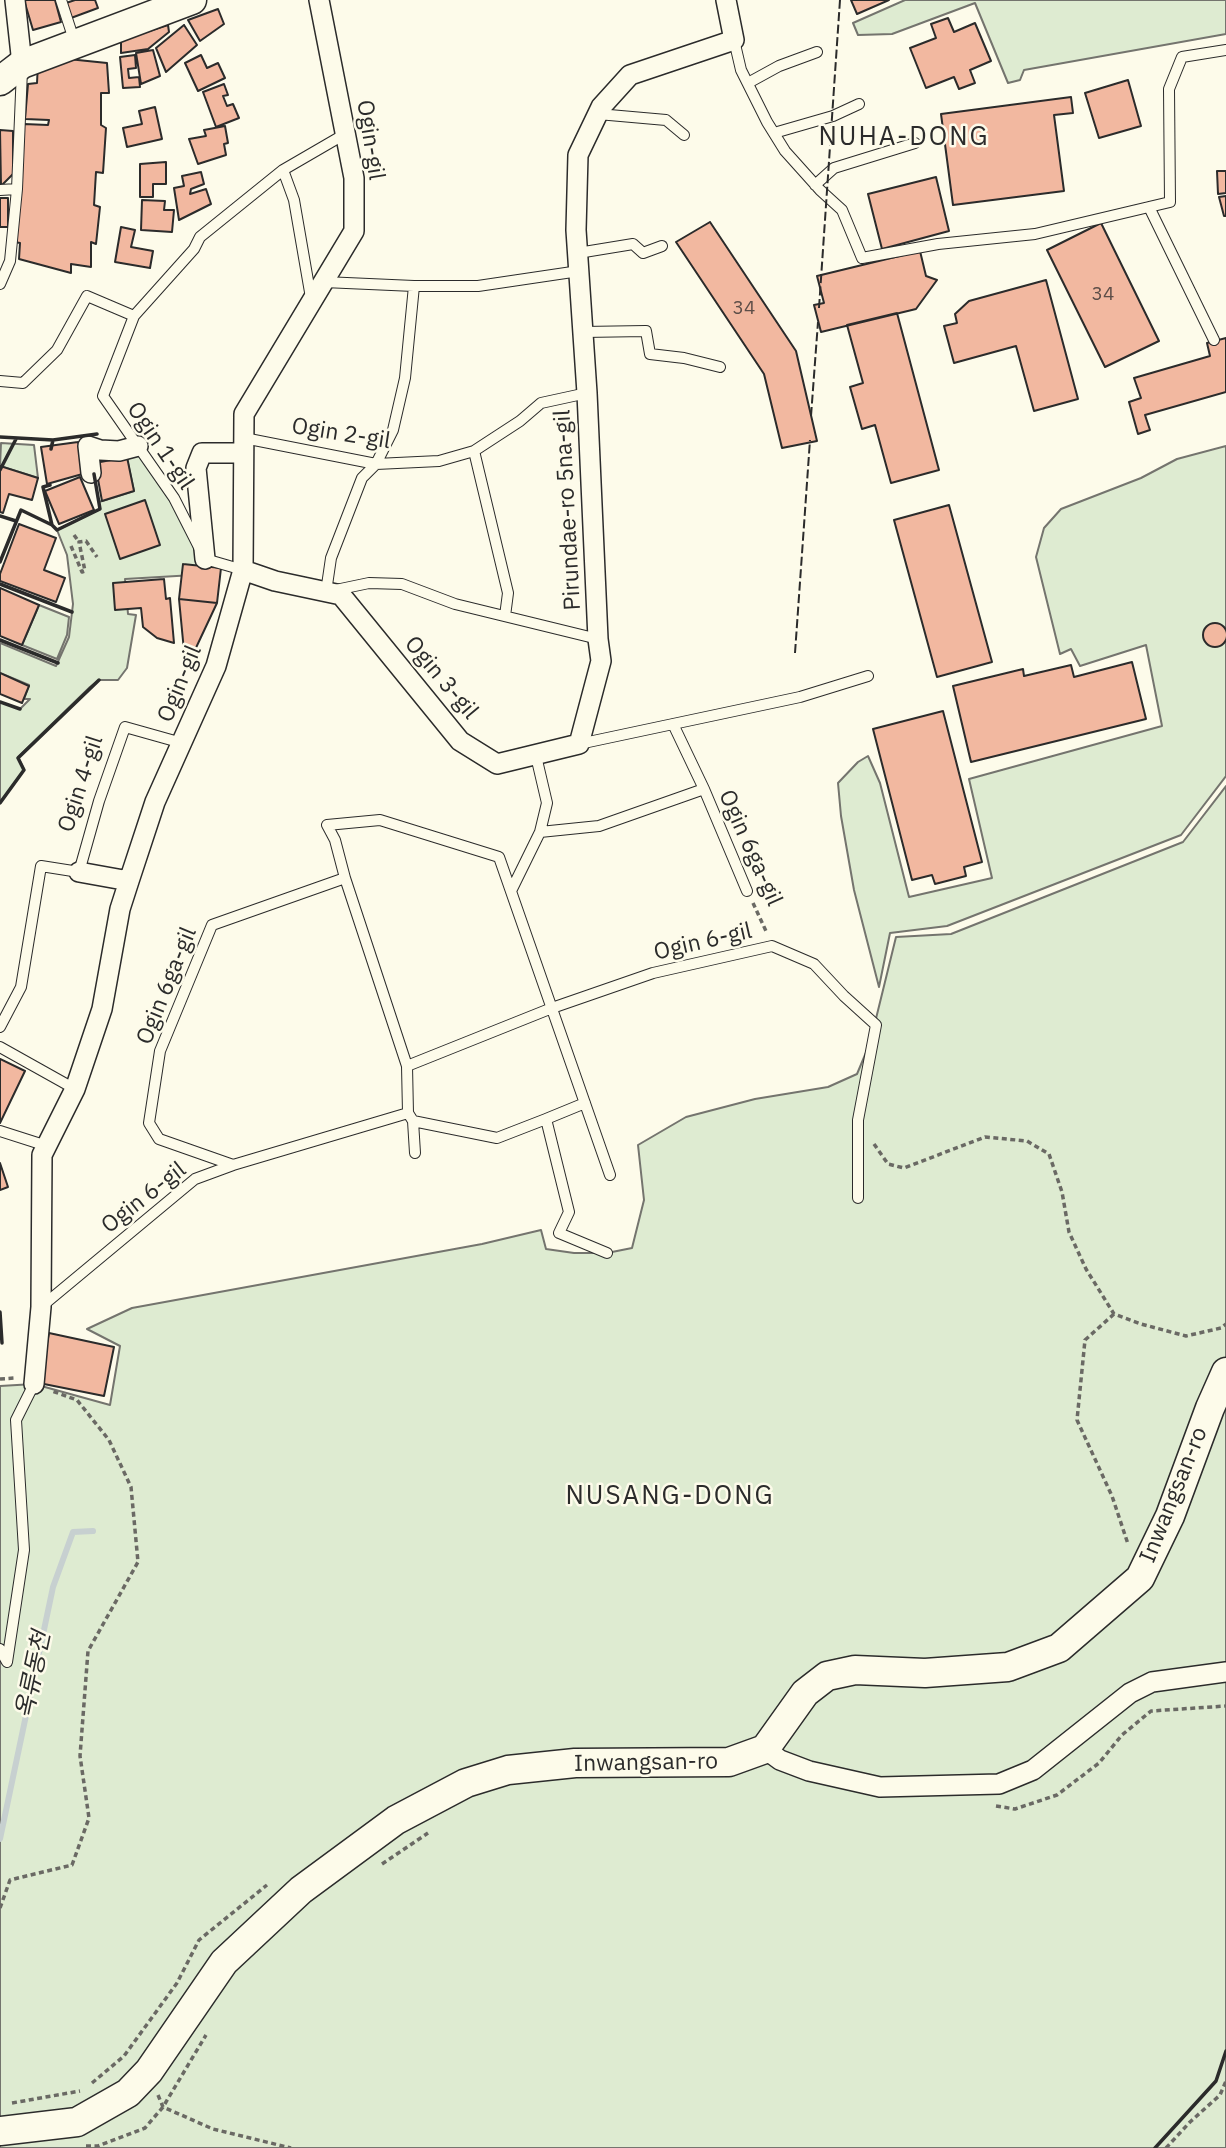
<!DOCTYPE html>
<meta charset="utf-8">
<style>
body{margin:0}
canvas{display:block;background:#fdfbea}
</style>
<canvas width="1226" height="2148"></canvas>
<script>
const context = document.querySelector('canvas').getContext('2d');
context.lineJoin = 'round';
function fill(path, color) {
  context.fillStyle = color;
  context.fill(path, 'evenodd');
}
function poly(rows) {
  const path = new Path2D();
  for (const r of rows) {
    if (r.length === 3) {
      path.moveTo(r[0] + r[2], r[1]);
      path.arc(r[0], r[1], r[2], 0, 2 * Math.PI);
      continue;
    }
    path.moveTo(r[0], r[1]);
    for (let i = 2; i < r.length; i += 2) path.lineTo(r[i], r[i + 1]);
  }
  return path;
}
function stroke(path, color, width, dash) {
  context.strokeStyle = color;
  context.lineWidth = width;
  context.lineCap = dash ? 'butt' : 'round';
  context.setLineDash(dash || []);
  context.stroke(path);
}
function write(font, color, halo, rows, align = 'center') {
  context.font = font + ' "IBM Plex Sans","Noto Sans KR",sans-serif';
  context.lineWidth = 5;
  context.setLineDash([]);
  context.textBaseline = 'middle';
  context.strokeStyle = halo;
  context.fillStyle = color;
  for (const [text, x, y, turn = 0] of rows) {
    context.save();
    context.translate(x, y);
    context.rotate((+turn || 0) * Math.PI / 180);
    context.textAlign = isNaN(turn) ? turn : align;
    if (halo) context.strokeText(text, 0, 0);
    context.fillText(text, 0, 0);
    context.restore();
  }
}
const green = poly([
 [905,0,1226,0,1226,34,1024,70,1020,80,1008,83,975,3,892,34,858,35,853,23,905,0],
 [1,443,34,445,38,478,0,466,1,443],
 [1226,446,1226,776,1181,835,947,926,890,933,879,987,854,890,841,816,838,783,858,762,868,756,880,783,909,897,992,878,969,779,1162,726,1146,645,1080,666,1071,649,1060,654,1036,557,1044,528,1061,509,1141,478,1177,459,1226,446],
 [137,449,176,510,194,546,197,562,194,575,125,579,128,614,136,615,127,668,118,680,99,680,90,687,18,757,24,770,0,803,0,702,20,709,30,699,24,699,29,685,0,673,0,643,56,666,69,637,73,604,67,555,57,530,100,509,99,502,134,491,126,454,137,449],
 [39,605,69,617,67,635,57,659,22,645,39,605],
 [1226,786,1226,2148,0,2148,0,1386,34,1384,110,1405,120,1346,87,1329,132,1308,482,1244,541,1230,546,1249,574,1253,607,1253,632,1248,644,1200,638,1145,686,1117,755,1099,828,1087,857,1074,870,1043,896,937,951,934,1183,842,1226,786]
]);
fill(green, '#deebd1');
stroke(green, '#74746e', 2);
stroke(poly([
 [0,1839,53,1587,73,1532,93,1531]
]), '#c7d0d0', 6);
const building = poly([
 [24,0,55,0,61,22,33,30,24,0],
 [75,0,95,0,98,8,71,18,66,3,75,0],
 [851,0,889,0,857,14,851,0],
 [218,9,224,24,200,41,188,20,218,9],
 [948,18,954,32,975,23,991,61,970,70,975,83,959,89,954,77,926,88,910,48,936,38,931,24,948,18],
 [168,25,169,32,148,49,121,53,121,40,168,25],
 [184,25,197,45,166,72,156,48,184,25],
 [153,50,160,76,141,84,136,53,153,50],
 [135,55,136,68,128,69,129,78,139,77,140,87,123,88,120,57,135,55],
 [201,55,207,68,218,63,225,78,198,91,185,63,201,55],
 [68,59,107,63,109,93,101,93,101,125,106,128,103,173,96,172,94,205,100,207,96,244,91,242,91,267,71,264,71,273,19,259,20,243,15,242,24,124,48,125,49,120,25,119,28,84,37,83,38,63,68,59],
 [1128,80,1141,126,1099,138,1085,93,1128,80],
 [224,84,228,95,223,96,227,106,233,104,239,118,216,127,203,92,224,84],
 [1071,97,1073,113,1054,115,1064,191,953,205,941,114,1071,97],
 [155,107,162,139,127,147,123,128,142,124,139,111,155,107],
 [225,126,228,143,224,144,226,155,198,164,189,139,206,136,204,130,225,126],
 [0,130,13,131,13,174,1,186,0,130],
 [166,162,166,184,153,184,153,197,140,197,140,164,166,162],
 [1217,171,1226,171,1226,193,1218,194,1217,171],
 [201,172,204,184,191,189,190,194,206,189,211,204,179,220,174,188,184,186,182,176,201,172],
 [936,177,949,231,882,249,868,194,936,177],
 [1226,196,1226,216,1224,216,1219,197,1226,196],
 [0,198,8,198,8,227,0,227,0,198],
 [142,200,165,201,164,210,174,210,172,232,141,230,142,200],
 [710,222,796,351,817,441,782,448,764,374,676,242,710,222],
 [1101,223,1159,341,1105,367,1047,250,1101,223],
 [121,227,135,230,131,247,153,251,150,268,115,262,121,227],
 [920,251,926,276,937,280,916,309,821,332,814,305,824,303,817,276,920,251],
 [1046,280,1078,399,1034,411,1016,346,954,363,944,326,957,323,955,314,969,301,1046,280],
 [897,313,939,470,891,483,875,425,862,429,850,387,863,383,847,325,897,313],
 [1226,338,1226,392,1145,415,1150,430,1138,434,1129,402,1141,398,1134,378,1210,356,1207,343,1226,338],
 [78,442,86,473,47,484,41,447,78,442],
 [127,457,134,491,102,501,95,463,127,457],
 [0,466,38,478,32,500,9,494,3,513,0,512,0,466],
 [80,477,94,510,59,524,45,491,80,477],
 [145,500,160,545,120,559,105,514,145,500],
 [949,505,992,662,937,677,894,520,949,505],
 [19,524,56,538,44,570,65,578,56,602,0,581,0,574,19,524],
 [183,564,221,568,217,603,179,599,183,564],
 [164,579,166,599,170,598,174,643,157,638,143,627,141,608,115,610,113,583,164,579],
 [0,588,39,605,22,645,0,636,0,588],
 [179,599,217,603,194,652,184,651,179,599],
 [1215,635,12],
 [1132,662,1146,719,971,762,953,686,1023,669,1024,676,1071,665,1074,677,1132,662],
 [0,673,29,686,22,703,0,694,0,673],
 [943,711,982,862,964,867,966,876,935,884,932,875,912,880,873,729,943,711],
 [0,1059,25,1071,0,1123,0,1059],
 [0,1163,8,1187,0,1190,0,1163],
 [49,1333,114,1347,104,1396,39,1383,49,1333]
]);
fill(building, '#f2b8a0');
stroke(building, '#2b2b2b', 2);
const lane = poly([
 [61,0,75,43],
 [734,40,741,70,767,122,785,151,820,190,842,210,862,258,938,244,1035,234,1170,202,1169,89,1182,57,1226,50],
 [748,83,779,66,817,52],
 [598,114,666,120,684,135],
 [774,133,833,116,859,104],
 [283,170,294,200,311,298],
 [815,185,834,168,915,143],
 [0,190,17,189],
 [1149,207,1214,340],
 [578,253,633,244,643,253,662,246],
 [324,282,414,286,478,286,579,271],
 [0,284,10,261,17,189,22,70],
 [414,286,405,378,393,430,376,464,362,478,331,558,326,592,369,583,402,584,455,604,598,639],
 [583,332,646,331,650,354,684,358,720,367],
 [0,381,23,383,57,350,87,296,134,316],
 [244,438,376,464,439,461,474,451,520,421,541,403,587,393],
 [474,451,508,593,505,616],
 [243,570,205,559,174,498,103,396,134,316,194,249,200,237,283,170,345,134],
 [673,724,704,789,747,891],
 [579,744,800,697,868,676],
 [536,756,547,803,540,832],
 [345,878,407,1066,408,1113,413,1121,415,1153],
 [511,891,540,832,599,826,704,789],
 [0,1027,21,987,41,866,79,872,99,801,125,727,182,743],
 [0,1047,75,1089],
 [407,1066,552,1008,653,973,772,946,814,964,844,996,876,1025,858,1120,858,1198],
 [546,1119,585,1103],
 [413,1121,497,1138,546,1119,569,1212,559,1233,607,1253],
 [0,1131,47,1146],
 [233,1165,159,1139,149,1123,160,1051,212,925,345,878,335,840,327,825,380,820,499,857,610,1175],
 [41,1307,195,1179,233,1165,408,1113],
 [0,1649,7,1662,24,1550,16,1420,34,1384]
]);
const street = poly([
 [15,0,22,64],
 [91,473,88,446,100,450,119,451,138,446],
 [205,559,196,468,202,453,243,453],
 [243,570,275,581,341,595,460,741,497,764,579,744,601,661,598,639,587,393,576,230,578,155,601,107,630,75,734,40,726,0],
 [79,872,129,881],
 [34,1384,41,1307,42,1155,75,1089,102,1009,120,909,129,881,155,802,216,666,243,570,244,414,354,231,354,178,319,0],
 [765,1749,780,1760,809,1771,880,1787,999,1784,1033,1770,1130,1693,1152,1682,1226,1672]
]);
const secondary = poly([
 [0,81,22,64,192,0],
 [0,2131,77,2122,128,2093,149,2071,224,1962,301,1890,396,1820,466,1783,508,1770,575,1763,729,1762,765,1749,805,1693,827,1676,855,1670,925,1673,1008,1667,1059,1648,1140,1578,1170,1516,1210,1408,1226,1372]
]);
stroke(lane, '#2b2b2b', 12);
stroke(street, '#2b2b2b', 22);
stroke(secondary, '#2b2b2b', 31);
stroke(poly([
 [74,535,79,542],
 [71,546,82,572,85,571,79,542,86,541,97,557],
 [753,903,766,931],
 [874,1144,888,1164,904,1168,985,1137,1027,1141,1049,1154,1062,1192,1069,1232,1086,1269,1114,1314,1141,1324,1186,1336,1221,1328,1226,1324],
 [1114,1314,1085,1340,1077,1420,1112,1496,1128,1544],
 [0,1379,15,1378],
 [996,1806,1015,1809,1057,1795,1099,1763,1122,1735,1151,1711,1226,1706],
 [382,1864,428,1833],
 [0,1908,10,1880,72,1865,89,1818,80,1756,88,1651,138,1562,131,1487,109,1440,77,1400,52,1391],
 [92,2083,124,2056,177,1983,199,1940,267,1885],
 [158,2095,163,2107,213,2129,291,2148],
 [12,2103,80,2091],
 [86,2146,98,2146,145,2128,163,2107,206,2035],
 [1166,2148,1190,2122,1220,2095,1226,2081]
]), '#6a6964', 3.5, [5, 3.5]);
stroke(lane, '#fdfbea', 10);
stroke(street, '#fdfbea', 19);
stroke(secondary, '#fdfbea', 28);
stroke(poly([
 [819,308,840,0],
 [811,416,818,322],
 [795,653,810,440]
]), '#2b2b2b', 2, [9, 3.5]);
stroke(poly([
 [0,437,53,440],
 [51,449,53,440,97,434],
 [0,470,16,439],
 [50,485,43,487,52,525,57,530,100,509,94,474],
 [0,516,16,521],
 [0,562,21,510,52,525],
 [0,584,72,612],
 [0,640,58,663],
 [0,702,20,709],
 [0,803,24,770,18,758,99,680],
 [0,1312,2,1343],
 [1155,2148,1216,2081,1226,2051]
]), '#2b2b2b', 3.5);
write('19px', '#5d4e48', null, [
 ["34",1103,295],
 ["34",744,309]
]);
write('23px', '#2b2b2b', '#fdfbea', [
 ["Ogin-gil",370,140,81],
 ["Ogin 2-gil",341,434,9],
 ["Ogin 1-gil",160,446,56],
 ["Pirundae-ro 5na-gil",568,510,-93],
 ["Ogin 3-gil",441,678,50],
 ["Ogin-gil",180,684,-68],
 ["Ogin 4-gil",81,784,-72],
 ["Ogin 6ga-gil",750,848,66],
 ["Ogin 6-gil",703,942,-13],
 ["Ogin 6ga-gil",167,986,-68],
 ["Ogin 6-gil",144,1198,-38],
 ["Inwangsan-ro",1174,1495,-68],
 ["Inwangsan-ro",646,1763,-1]
]);
write('italic 24px', '#2b2b2b', '#fdfbea', [
 ["옥류동천",34,1675,-78]
]);
context.letterSpacing = '2px';
write('26px', '#2b2b2b', '#fdfbea', [
 ["NUHA-DONG",904,137],
 ["NUSANG-DONG",670,1496]
]);
context.letterSpacing = '0px';
</script>
